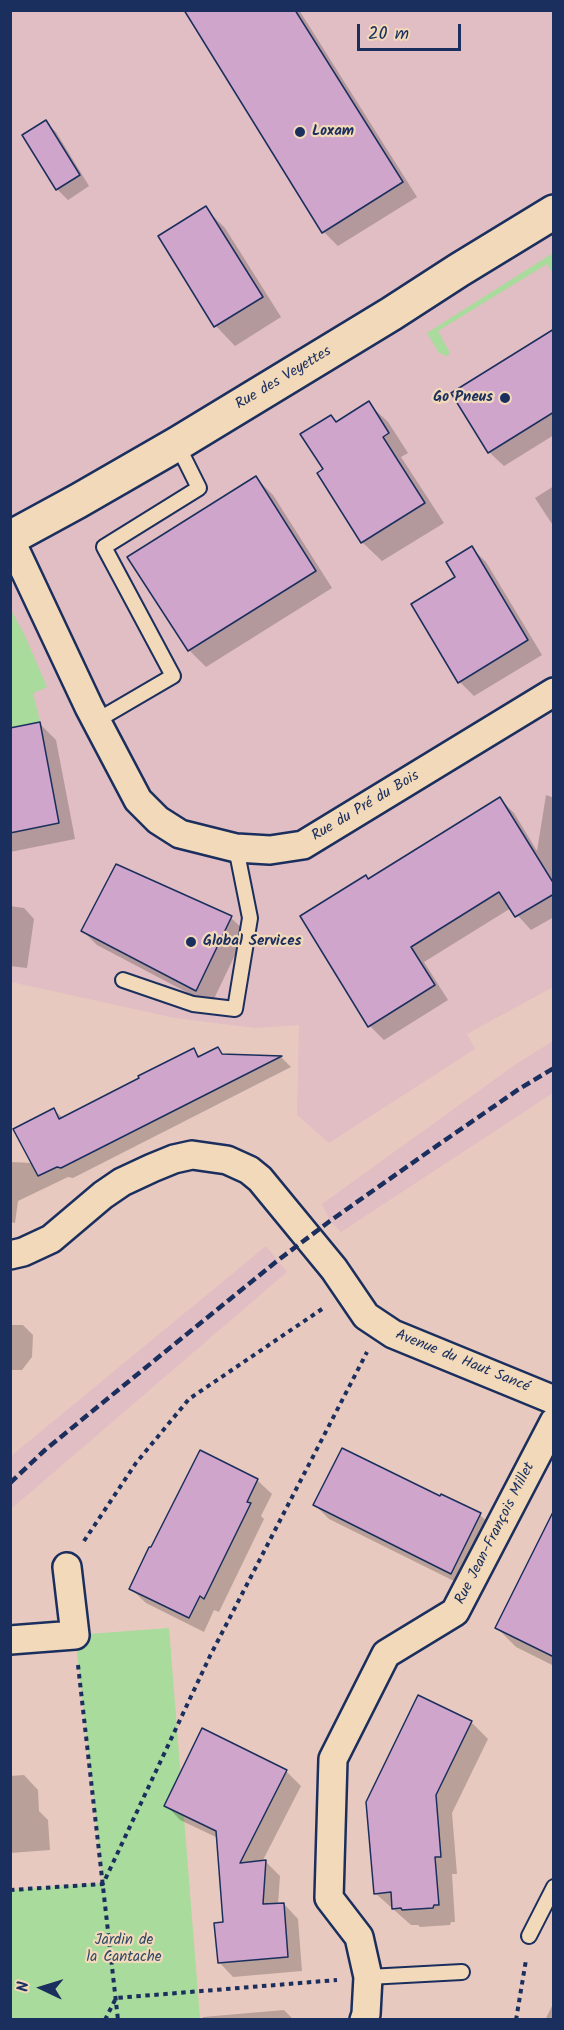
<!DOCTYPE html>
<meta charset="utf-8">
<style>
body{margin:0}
#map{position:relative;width:564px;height:2030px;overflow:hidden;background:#e8c9bf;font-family:Kalam,sans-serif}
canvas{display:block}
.frame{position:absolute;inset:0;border:12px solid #1b2f5e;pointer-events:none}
.north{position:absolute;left:12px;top:1958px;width:60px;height:60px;-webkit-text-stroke:4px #f2d9ba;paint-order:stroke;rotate:274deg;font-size:16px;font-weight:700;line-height:24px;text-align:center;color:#1b2f5e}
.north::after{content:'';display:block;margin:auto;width:21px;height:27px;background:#1b2f5e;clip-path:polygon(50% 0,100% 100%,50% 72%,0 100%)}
.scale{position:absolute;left:357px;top:24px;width:104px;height:27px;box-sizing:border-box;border:3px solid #1b2f5e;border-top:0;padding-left:8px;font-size:18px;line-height:21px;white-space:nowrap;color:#1b2f5e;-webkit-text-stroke:4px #f2d9ba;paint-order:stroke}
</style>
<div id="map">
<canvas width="564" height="2030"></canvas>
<div class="frame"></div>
<div class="north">N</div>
<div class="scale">20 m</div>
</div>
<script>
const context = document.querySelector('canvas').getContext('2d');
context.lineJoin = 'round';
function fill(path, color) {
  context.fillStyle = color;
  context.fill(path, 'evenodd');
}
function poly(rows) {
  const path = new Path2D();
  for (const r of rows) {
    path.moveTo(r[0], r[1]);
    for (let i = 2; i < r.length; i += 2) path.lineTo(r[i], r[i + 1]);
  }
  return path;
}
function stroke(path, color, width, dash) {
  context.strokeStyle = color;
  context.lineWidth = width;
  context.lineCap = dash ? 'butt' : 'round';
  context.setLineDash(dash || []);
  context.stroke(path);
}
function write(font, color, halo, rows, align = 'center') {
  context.font = font + ' Kalam,sans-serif';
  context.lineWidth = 4.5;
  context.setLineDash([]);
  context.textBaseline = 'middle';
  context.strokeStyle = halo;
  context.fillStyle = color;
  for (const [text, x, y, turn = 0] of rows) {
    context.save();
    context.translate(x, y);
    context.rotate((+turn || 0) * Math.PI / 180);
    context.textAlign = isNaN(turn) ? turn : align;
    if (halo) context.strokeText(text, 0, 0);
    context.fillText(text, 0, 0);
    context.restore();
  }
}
fill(poly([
 [11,11,553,11,553,987,467,1034,475,1049,329,1143,297,1115,299,1025,255,1028,175,1018,11,982],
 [553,1041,553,1093,341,1232,330,1221,322,1204,516,1064],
 [266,1246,287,1272,11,1509,11,1456]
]), '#e0bec3');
fill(poly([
 [553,253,553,274,547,264,438,331,450,353,447,356,439,353,427,333],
 [10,608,25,636,47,687,33,693,40,722,10,728],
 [169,1628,200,2019,11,2020,11,1890,103,1883,75,1635]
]), '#a8db9c');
fill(poly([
 [186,10,299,10,417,197,338,246,324,232],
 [45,122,56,132,89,186,68,200,57,189],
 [205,208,225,228,281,317,235,346,216,326,160,237],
 [554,330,554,435,504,466,489,452],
 [368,403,388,422,408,453,401,457,444,523,382,561,362,542,325,469,337,423],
 [256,478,273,495,332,588,206,667,189,650],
 [554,486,554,527,535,498],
 [472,548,486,562,542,655,474,696,460,682,457,577],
 [40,724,56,740,75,839,10,852,10,730],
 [546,795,554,798,554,917,531,930,511,908,424,962,448,1000,384,1040,370,1026,369,880,500,799,514,813,537,851],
 [117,866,231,918,246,932,211,1005,97,945,82,930],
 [10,906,24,908,34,919,27,968,10,966],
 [218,1049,225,1056,281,1057,291,1067,73,1178,68,1177,18,1201,15,1223,10,1222,10,1162,33,1163,54,1110,63,1118,194,1050,201,1058],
 [10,1325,23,1325,33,1335,32,1357,22,1370,10,1370],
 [257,1480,272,1494,261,1516,264,1519,219,1612,214,1610,204,1632,146,1603,131,1589],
 [440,1498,480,1515,495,1529,466,1587,329,1519,315,1505],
 [554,1513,554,1666,516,1647,497,1628],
 [419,1697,471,1722,488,1739,452,1813,457,1874,452,1874,455,1922,451,1922,450,1925,420,1927,418,1925,411,1925,375,1893],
 [286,1771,301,1786,262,1862,265,1861,280,1876,278,1905,284,1904,298,1919,302,1971,233,1977,219,1962,225,1924,218,1838,180,1820,166,1805],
 [24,1775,38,1790,39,1811,48,1820,50,1850,10,1853,10,1776],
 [554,2002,554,2020,545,2020],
 [284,2010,294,2020,203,2020,203,2017]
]), '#0003');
const building = poly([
 [184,10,295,10,403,182,322,233,184,10],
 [46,120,80,175,56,190,22,135,46,120],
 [206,206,263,297,214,327,158,236,206,206],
 [554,329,554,412,488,453,451,393,554,329],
 [369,401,389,433,383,437,425,503,361,543,317,473,323,469,300,434,331,415,336,422,369,401],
 [256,476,316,571,188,651,127,557,256,476],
 [472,546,528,640,458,683,411,604,455,577,446,562,472,546],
 [40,722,59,823,10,833,10,728,40,722],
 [500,797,554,884,554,894,515,917,499,892,411,947,435,985,368,1027,300,916,366,875,368,879,500,797],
 [116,864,232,916,196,991,81,931,116,864],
 [218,1047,222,1054,282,1056,61,1168,57,1167,38,1176,13,1129,54,1108,59,1119,139,1078,138,1076,194,1048,198,1057,218,1047],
 [342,1448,440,1496,441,1494,481,1513,451,1574,313,1505,342,1448],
 [200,1450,258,1479,247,1502,251,1503,204,1599,200,1596,189,1618,129,1589,149,1547,151,1547,200,1450],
 [554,1510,554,1657,495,1628,554,1510],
 [418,1695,472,1721,436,1795,441,1857,435,1857,439,1905,434,1905,433,1908,402,1910,401,1908,392,1909,391,1892,374,1894,366,1802,418,1695],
 [202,1728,287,1770,240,1863,266,1860,263,1904,284,1903,288,1957,218,1963,214,1923,223,1922,216,1831,164,1806,202,1728]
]);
fill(building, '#cfa5cb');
stroke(building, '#1b2f5e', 1.5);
const service = poly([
 [96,721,173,676,104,547,199,488,177,444],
 [123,980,193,1004,235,1009,250,918,236,848],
 [529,1936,554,1887],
 [368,1977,462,1972]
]);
const minor = poly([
 [10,539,89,707,138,800,158,820,180,834,236,848,270,850,303,845,554,692],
 [10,1255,23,1252,51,1239,103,1195,122,1182,152,1168,174,1159,192,1155,227,1160,249,1170,260,1179,334,1269,366,1316,393,1334,554,1400],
 [10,1640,75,1635,67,1567],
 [364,2020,366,2014,368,1977,359,1937,329,1898,333,1759,386,1654,455,1612,554,1422]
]);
const tertiary = poly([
 [10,538,78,501,177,444,391,314,459,270,554,212]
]);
stroke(service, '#1b2f5e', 18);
stroke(minor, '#1b2f5e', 32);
stroke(tertiary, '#1b2f5e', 38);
stroke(poly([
 [84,1541,136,1463,189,1399,325,1307],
 [78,1665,118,2020],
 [10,1890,103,1884,210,1656,367,1352],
 [105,2020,116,1998,337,1980],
 [516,2020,526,1960]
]), '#1b2f5e', 4, [4.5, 4.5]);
stroke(service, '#f2d9ba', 14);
stroke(minor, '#f2d9ba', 27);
stroke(tertiary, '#f2d9ba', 33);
stroke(poly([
 [10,1483,45,1450,123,1386,277,1261,330,1221,425,1154,519,1089,554,1068]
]), '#1b2f5e', 4.5, [9, 4.5]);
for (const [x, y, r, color] of [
 [300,132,6,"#1b2f5e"],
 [505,398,6,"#1b2f5e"],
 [191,942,6,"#1b2f5e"]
]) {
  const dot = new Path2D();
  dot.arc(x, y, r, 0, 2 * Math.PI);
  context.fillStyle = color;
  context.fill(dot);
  stroke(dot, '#f2d9ba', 2);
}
write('bold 15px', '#1b2f5e', '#f2d9ba', [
 ["Loxam",312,132],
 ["Go Pneus",493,398,"right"],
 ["Global Services",203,942]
], 'left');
write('15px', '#1b2f5e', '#f2d9ba', [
 ["Rue des Veyettes",284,379,-31],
 ["Rue du Pré du Bois",366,807,-31],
 ["Avenue du Haut Sancé",462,1362,22],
 ["Rue Jean-François Millet",496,1534,-63]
]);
write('15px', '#304967', '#f2d9ba', [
 ["Jardin de",124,1941],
 ["la Cantache",124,1958]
]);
</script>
